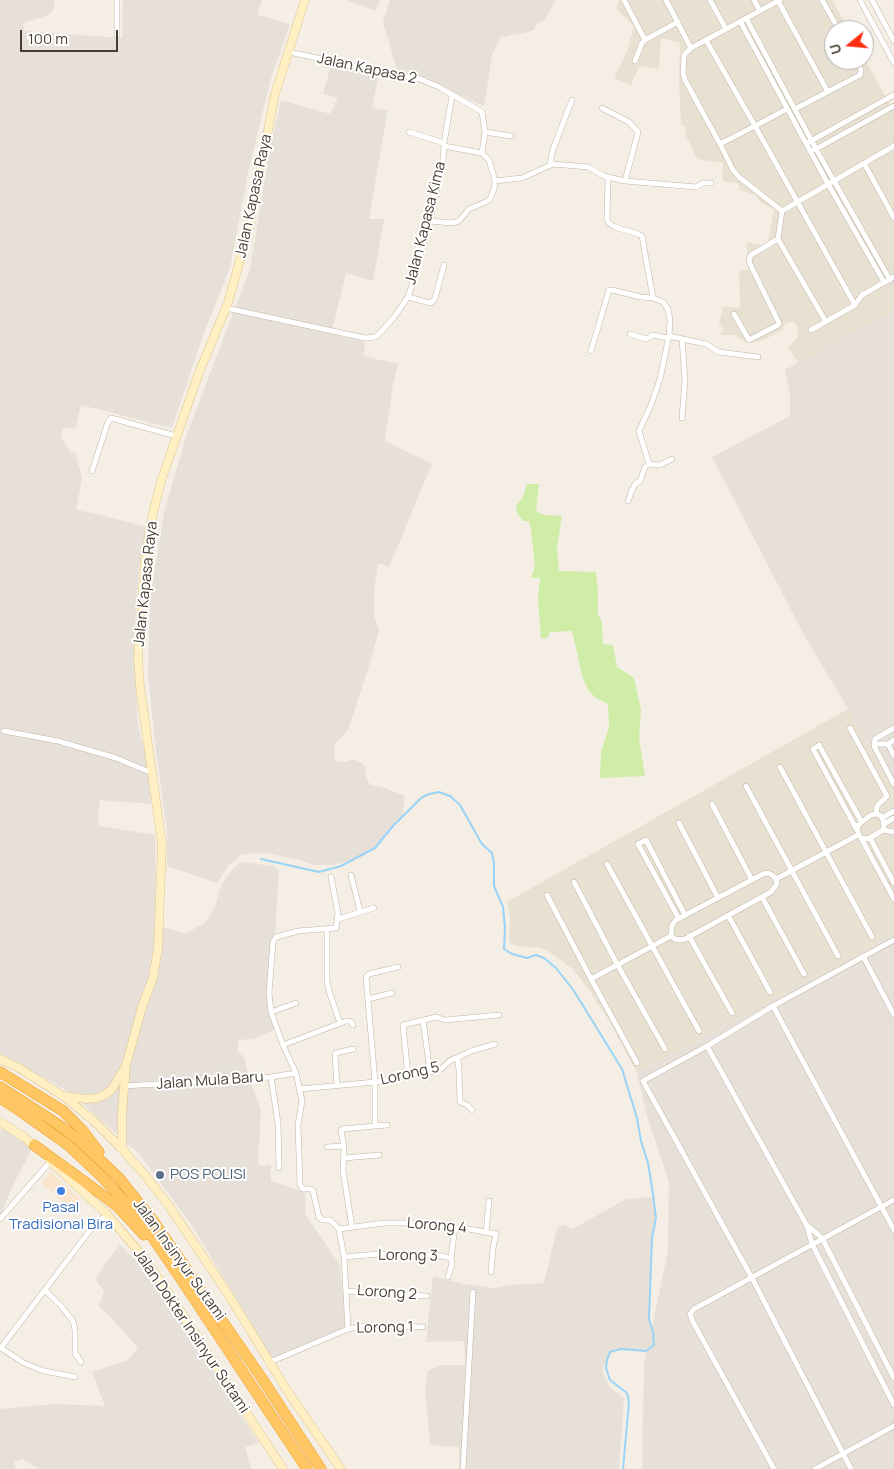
<!DOCTYPE html>
<style>
body{margin:0}
#map{position:relative;width:894px;height:1469px;overflow:hidden;background:#f4eee4;font-family:Manrope,sans-serif}
canvas{display:block}
.north{position:absolute;left:824px;top:20px;width:50px;height:50px;box-sizing:border-box;background:#fff;border:1px solid #b5b2ad;border-radius:50%;rotate:253deg;font-size:14px;font-weight:700;line-height:20px;text-align:center;color:#463e33}
.north::after{content:'';display:block;margin:auto;width:18px;height:22px;background:#ff2d0f;clip-path:polygon(50% 0,100% 100%,50% 72%,0 100%)}
.scale{position:absolute;left:20px;top:30px;width:98px;height:22px;box-sizing:border-box;border:2px solid #463e33;border-top:0;padding-left:6px;font-size:15px;line-height:18px;white-space:nowrap;color:#463e33;-webkit-text-stroke:4px #fff;paint-order:stroke}
</style>
<div id="map">
<canvas width="894" height="1469"></canvas>
<div class="north">U</div>
<div class="scale">100 m</div>
</div>
<script>
const context = document.querySelector('canvas').getContext('2d');
context.lineJoin = 'round';
function fill(path, color) {
  context.fillStyle = color;
  context.fill(path, 'evenodd');
}
function poly(rows) {
  const path = new Path2D();
  for (const r of rows) {
    path.moveTo(r[0], r[1]);
    for (let i = 2; i < r.length; i += 2) path.lineTo(r[i], r[i + 1]);
  }
  return path;
}
function stroke(path, color, width, dash) {
  context.strokeStyle = color;
  context.lineWidth = width;
  context.lineCap = dash ? 'butt' : 'round';
  context.setLineDash(dash || []);
  context.stroke(path);
}
function write(font, color, halo, rows, align = 'center') {
  context.font = font + ' Manrope,sans-serif';
  context.lineWidth = 4;
  context.setLineDash([]);
  context.textBaseline = 'middle';
  context.strokeStyle = halo;
  context.fillStyle = color;
  for (const [text, x, y, turn = 0] of rows) {
    context.save();
    context.translate(x, y);
    context.rotate((+turn || 0) * Math.PI / 180);
    context.textAlign = isNaN(turn) ? turn : align;
    if (halo) context.strokeText(text, 0, 0);
    context.fillText(text, 0, 0);
    context.restore();
  }
}
fill(poly([
 [619,0,832,0,849,30,834,30,834,60,864,60,864,58,894,111,894,310,799,363,788,348,798,336,797,326,793,321,786,323,782,330,764,340,747,343,734,335,718,335,724,329,719,324,723,307,740,308,739,270,748,270,747,242,763,245,768,242,774,210,759,201,756,195,740,190,738,183,724,182,722,175,723,163,697,159,692,147,686,136,685,127,681,124,679,79,680,43,661,38,659,69,640,66,633,79,631,86,614,78,627,52,634,26,618,11,617,8],
 [848,709,894,792,894,935,637,1073,608,1019,591,993,573,969,548,951,539,948,516,946,509,942,510,917,507,902]
]), '#e8e0d1');
fill(poly([
 [51,1172,81,1200,71,1210,41,1182]
]), '#f9e4cc');
fill(poly([
 [0,0,54,0,54,8,49,15,23,23,24,31,122,38,123,0,262,0,257,15,290,24,271,78,248,173,230,268,204,333,172,428,81,405,75,429,63,428,61,437,71,453,75,452,82,478,76,510,97,514,146,527,139,567,134,640,138,725,148,766,151,804,100,800,98,814,99,826,155,835,156,926,186,933,205,923,215,907,220,888,227,876,240,862,273,866,279,869,273,968,269,993,274,1030,254,1039,238,1040,238,1052,244,1057,249,1077,261,1110,258,1162,260,1166,271,1165,271,1181,305,1192,305,1214,340,1265,346,1327,272,1358,193,1227,139,1154,71,1093,0,1053],
 [347,0,380,0,375,11],
 [390,0,556,0,544,21,536,24,534,30,527,32,501,37,492,55,484,106,457,94,428,78,397,70,383,22],
 [332,62,379,74,372,108,387,110,387,113,369,219,384,219,373,281,346,273,331,334,365,342,364,356,398,364,393,384,385,441,432,464,389,567,378,563,374,591,374,616,379,630,370,663,348,730,334,745,335,761,345,762,354,759,367,767,365,774,370,785,380,786,405,796,403,815,393,826,375,848,352,860,332,865,314,865,300,860,265,853,242,854,228,866,217,883,167,866,167,832,155,743,148,674,150,600,164,512,187,434,250,269,270,148,281,100,330,114,338,98,323,94],
 [894,310,894,792,848,709,804,635,712,457,790,416,790,394,785,370],
 [894,935,894,1469,642,1469,644,1364,646,1351,633,1350,621,1349,610,1352,602,1370,610,1388,624,1398,619,1469,459,1469,459,1447,430,1445,425,1388,428,1371,440,1365,465,1365,464,1341,426,1342,433,1276,463,1284,494,1288,509,1285,544,1283,557,1228,563,1225,573,1229,626,1199,654,1197,656,1218,652,1238,649,1319,652,1327,668,1251,669,1182,647,1116,637,1073],
 [2,1128,32,1149,14,1183,0,1216,0,1132],
 [120,1245,155,1278,186,1325,233,1403,259,1443,245,1447,251,1469,39,1469,22,1459,14,1462,16,1469,0,1469,0,1409,56,1404,105,1406,92,1372,128,1360,138,1348,115,1322,99,1306,104,1291,95,1279,107,1261]
]), '#e6e0d9');
fill(poly([
 [527,484,539,484,536,511,544,515,562,516,557,548,559,571,596,572,598,593,598,614,602,622,603,644,613,645,617,667,634,678,641,710,639,738,645,776,600,778,601,751,609,728,608,704,596,698,589,691,583,679,572,631,550,632,547,638,541,638,538,598,540,578,531,578,535,566,531,530,529,521,523,521,517,513,516,506,523,497]
]), '#d0eda8');
stroke(poly([
 [261,859,319,872,341,866,375,848,393,826,421,798,429,794,439,792,450,796,460,805,482,844,492,853,494,864,494,886,503,907,505,928,504,949,512,954,527,958,536,955,544,958,556,968,574,991,622,1069,637,1118,641,1141,648,1163,653,1194,656,1218,652,1238,649,1319,653,1332,654,1345,646,1351,621,1349,610,1352,607,1360,606,1368,610,1380,627,1393,629,1402,623,1469]
]), '#99d4f8', 2);
const street = poly([
 [624,0,645,40],
 [666,0,691,48],
 [710,0,726,29],
 [754,0,760,11],
 [822,0,839,30],
 [860,0,894,63],
 [872,0,894,41],
 [778,1,828,92],
 [746,18,816,149,813,150],
 [740,21,828,184,884,282],
 [117,35,117,0],
 [706,40,755,126,720,144,733,170,739,177,782,211],
 [289,52,387,73,420,79,439,87,482,112,485,132,482,153,489,160,495,181,494,189,490,199,488,201,469,209,459,221,456,222,451,223,430,221],
 [635,61,642,43,645,40,678,22],
 [602,108,629,122,638,132,625,181],
 [787,109,755,126,855,305],
 [795,109,860,75,861,70,856,60],
 [409,132,444,143],
 [485,132,511,136],
 [809,142,894,95],
 [720,144,685,80,683,73,684,55,691,48,780,0],
 [444,146,482,153],
 [864,163,894,218],
 [550,164,553,149,572,100],
 [608,178,607,219,609,223,615,227,638,234,642,236,653,298],
 [495,181,522,178,553,164,588,167,604,176,625,181,696,187,703,183,711,183],
 [890,280,816,149,894,106],
 [408,297,430,303,432,302,435,298,444,265],
 [226,308,365,338,375,337,381,332,394,317,408,297,414,279,430,221,443,162,444,143,452,96],
 [734,314,749,340,778,325,779,323,750,264,749,259,751,255,778,239],
 [826,322,778,239,782,211,894,146],
 [811,330,855,305,862,295,894,277],
 [630,334,646,339,653,335,668,338],
 [669,336,706,344,719,352,758,357],
 [682,339,685,380,682,418],
 [591,351,609,290,612,290,641,297,653,298,663,302,668,309,670,320,669,336,660,379,651,405,639,431,649,464],
 [649,464,660,465,672,459],
 [92,471,108,422,111,418,176,436],
 [628,501,632,490,635,484,640,481,645,467,649,464],
 [850,728,887,796,877,806,876,814],
 [894,728,875,739,874,746,894,784],
 [4,731,58,741,116,758,152,773],
 [894,740,888,744,894,756],
 [874,744,888,744],
 [780,767,872,937],
 [746,786,838,956],
 [712,804,752,880],
 [876,814,880,815,883,820,884,826,883,830,870,838,865,839,861,838,857,830,858,825,871,815,876,814],
 [882,818,894,811],
 [679,823,718,898],
 [884,824,894,818],
 [857,830,813,749,819,745,861,821],
 [883,830,894,832],
 [861,838,894,899],
 [870,838,894,883],
 [607,864,699,1031],
 [768,873,772,875,776,879,777,884,771,892,685,939,680,940,675,939,671,936,672,925,676,920,763,874,768,873],
 [351,875,360,911],
 [776,879,858,835],
 [574,882,617,964,665,1049],
 [547,895,591,979,637,1063],
 [762,897,804,974],
 [728,915,770,992],
 [338,919,374,908],
 [679,919,638,844,646,840,685,915],
 [327,929,327,981,329,991,340,1023],
 [689,936,732,1013],
 [863,956,894,1015],
 [591,979,671,936],
 [368,999,392,993],
 [773,1006,894,1230],
 [271,1012,296,1003],
 [423,1020,430,1072],
 [283,1045,346,1021,350,1021,353,1025],
 [707,1046,807,1226,812,1244,894,1405],
 [457,1058,471,1051,495,1044],
 [408,1076,403,1025,436,1017,445,1020,499,1015],
 [271,1077,278,1123,279,1168],
 [337,1085,335,1054,336,1053,353,1049],
 [124,1086,271,1077,296,1073],
 [300,1089,375,1082,430,1072,441,1069,451,1060,456,1058,458,1061,459,1070,460,1102,467,1105,472,1110],
 [375,1126,387,1125],
 [327,1147,344,1146],
 [344,1158,379,1155],
 [0,1219,50,1162],
 [808,1226,822,1238,894,1378],
 [352,1227,343,1171,344,1147,341,1130,343,1129,375,1126,375,1082,366,977,369,974,398,967],
 [339,1229,384,1223,417,1223,469,1229,496,1234,493,1248,491,1272],
 [486,1232,489,1201],
 [344,1257,379,1254,436,1255,451,1258,452,1264,448,1277],
 [451,1258,455,1227],
 [45,1290,61,1306,73,1321,75,1330,75,1353,81,1362],
 [347,1291,427,1296],
 [348,1329,370,1325,423,1327],
 [1,1348,24,1363,44,1371,75,1377],
 [0,1349,91,1229,107,1214],
 [270,1362,348,1329,344,1257,339,1229,330,1220,322,1220,319,1217,313,1191,311,1189,303,1189,300,1185,298,1125,302,1101,296,1073,283,1045,271,1012,269,993,273,942,276,937,298,931,336,928,338,913,331,877],
 [463,1469,473,1292],
 [774,1469,693,1322,690,1314,694,1309,894,1200],
 [815,1469,894,1426],
 [851,1469,752,1278,643,1081,707,1046,773,1006,894,940]
]);
const secondary = poly([
 [0,1059,19,1068,63,1096,93,1120,122,1149,145,1175,169,1206,228,1294,288,1392,341,1469],
 [65,1096,85,1099,97,1098,105,1095,112,1089,124,1069],
 [0,1122,24,1137,37,1148],
 [122,1149,122,1113,126,1065,142,1007,153,978,158,949,162,844,140,687,138,658,145,560,152,517,161,481,200,370,228,303,250,224,275,94,305,0],
 [50,1161,107,1214,143,1257,166,1289,283,1469]
]);
const highway = poly([
 [0,1072,63,1111,83,1131,99,1152],
 [0,1087,56,1123,79,1140,119,1178,154,1222,261,1377,321,1469],
 [0,1098,23,1113,68,1145,102,1177,127,1204,153,1238,183,1282,307,1469],
 [34,1145,100,1193,118,1207,144,1235]
]);
stroke(street, '#c0b6a5', 6);
stroke(secondary, '#dbc690', 9);
stroke(highway, '#ee9e24', 11);
stroke(street, '#fff', 5);
stroke(secondary, '#ffefc2', 8);
stroke(highway, '#ffc763', 10);
for (const [x, y, r, color] of [
 [160,1175,5,"#5c6f8a"],
 [61,1191,5,"#3f7fe0"]
]) {
  const dot = new Path2D();
  dot.arc(x, y, r, 0, 2 * Math.PI);
  context.fillStyle = color;
  context.fill(dot);
  stroke(dot, '#fff', 2);
}
write('15px', '#463e33', '#fff', [
 ["Jalan Kapasa 2",367,69,12],
 ["Jalan Kapasa Raya",254,196,-78],
 ["Jalan Kapasa Kima",426,223,-76],
 ["Jalan Kapasa Raya",146,584,-84],
 ["Lorong 5",410,1074,-13],
 ["Jalan Mula Baru",210,1081,-4],
 ["Lorong 4",437,1226,5],
 ["Lorong 3",408,1256,1],
 ["Jalan Insinyur Sutami",179,1260,54],
 ["Lorong 2",387,1293,4],
 ["Lorong 1",385,1328,-1],
 ["Jalan Dokter Insinyur Sutami",191,1331,56]
]);
write('15px', '#4e5e75', '#fff', [
 ["POS POLISI",170,1175]
], 'left');
write('15px', '#366cbe', '#fff', [
 ["Pasal",61,1208],
 ["Tradisional Bira",61,1225]
]);
</script>
